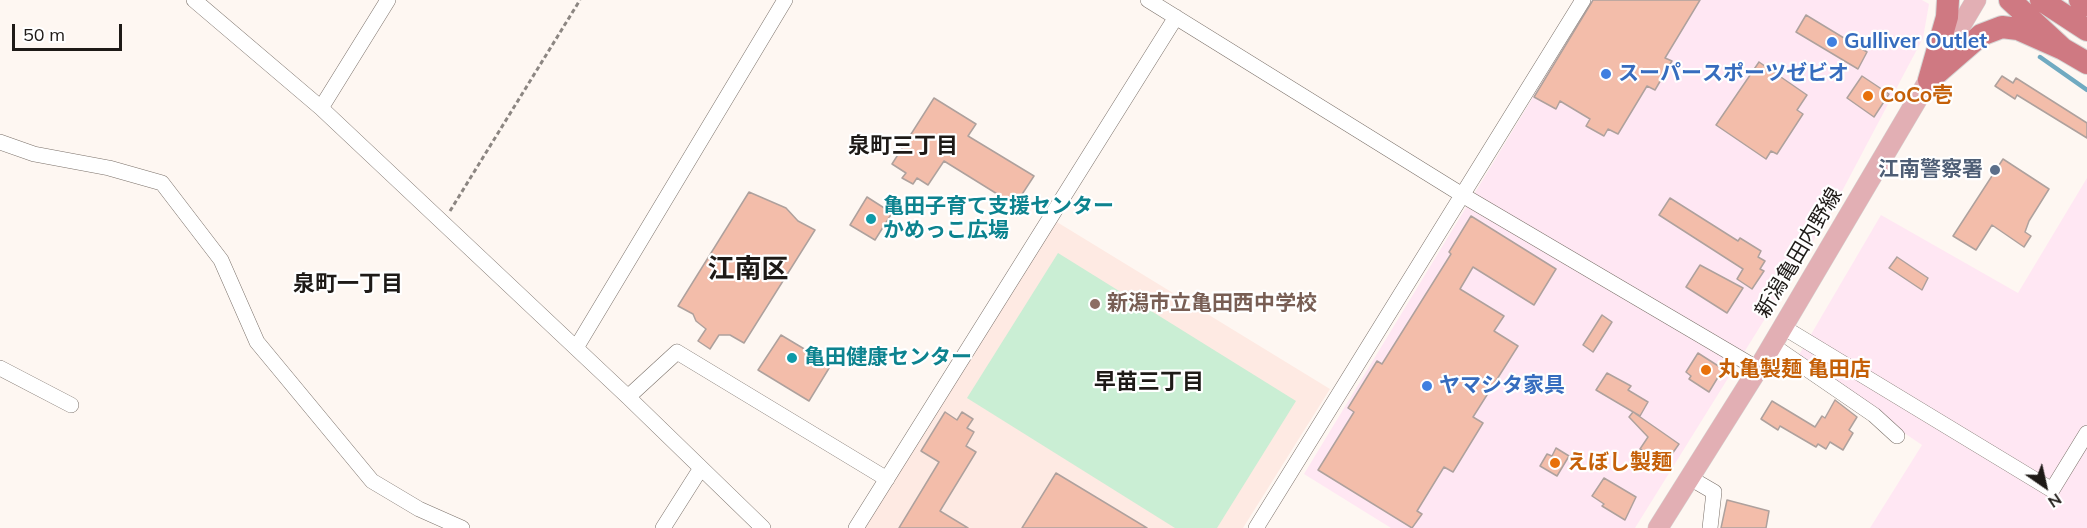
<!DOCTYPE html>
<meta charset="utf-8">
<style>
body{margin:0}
#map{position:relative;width:2087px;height:528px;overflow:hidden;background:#fef7f2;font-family:Mulish,sans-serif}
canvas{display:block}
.north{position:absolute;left:2015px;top:456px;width:60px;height:60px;-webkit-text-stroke:4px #fff;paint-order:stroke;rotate:146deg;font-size:16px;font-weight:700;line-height:24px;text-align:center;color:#1e1a17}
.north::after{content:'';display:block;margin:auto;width:21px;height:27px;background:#1e1a17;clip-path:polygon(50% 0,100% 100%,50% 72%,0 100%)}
.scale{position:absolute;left:12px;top:24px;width:110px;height:27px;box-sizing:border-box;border:3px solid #1e1a17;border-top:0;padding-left:8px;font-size:18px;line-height:21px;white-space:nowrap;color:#1e1a17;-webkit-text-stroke:4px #fff;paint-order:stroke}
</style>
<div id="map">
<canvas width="2087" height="528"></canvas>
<div class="north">N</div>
<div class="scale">50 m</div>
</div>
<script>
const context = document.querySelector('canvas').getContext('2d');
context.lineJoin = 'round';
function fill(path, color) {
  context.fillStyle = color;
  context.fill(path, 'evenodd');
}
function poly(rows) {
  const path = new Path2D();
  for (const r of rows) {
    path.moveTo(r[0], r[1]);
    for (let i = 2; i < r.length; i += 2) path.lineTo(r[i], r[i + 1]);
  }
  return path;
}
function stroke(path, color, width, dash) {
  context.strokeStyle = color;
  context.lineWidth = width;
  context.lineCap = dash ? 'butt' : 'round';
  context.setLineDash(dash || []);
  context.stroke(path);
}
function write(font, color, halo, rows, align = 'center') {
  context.font = font + ' Mulish,"Noto Sans JP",sans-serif';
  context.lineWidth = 4.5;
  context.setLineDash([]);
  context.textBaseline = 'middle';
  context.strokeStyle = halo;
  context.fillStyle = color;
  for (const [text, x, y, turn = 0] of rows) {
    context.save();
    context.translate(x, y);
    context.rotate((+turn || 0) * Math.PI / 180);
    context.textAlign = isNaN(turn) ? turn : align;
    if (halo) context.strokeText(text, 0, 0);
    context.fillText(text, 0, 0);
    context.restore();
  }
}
fill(poly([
 [1592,0,1922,0,1929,4,1923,38,1830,214,1635,528,1391,528,1304,474],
 [2087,178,2087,528,1870,528,1922,445,1796,360,1881,215,2018,293]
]), '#ffe7f3');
fill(poly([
 [1052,219,1330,389,1243,528,863,528]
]), '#feeae3');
fill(poly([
 [1058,253,1296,401,1217,528,1175,528,967,398]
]), '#caeed4');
stroke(poly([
 [2040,57,2087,90]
]), '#70aac1', 4.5);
const building = poly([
 [1593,0,1700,0,1665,58,1672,61,1655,90,1647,86,1618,134,1608,129,1604,136,1586,126,1590,119,1560,101,1556,109,1534,97,1593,0],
 [1806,15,1867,52,1858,69,1796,32,1806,15],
 [1759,62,1807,95,1797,110,1803,114,1777,154,1771,151,1766,159,1716,125,1759,62],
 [1862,76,1889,94,1874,117,1847,98,1862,76],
 [2002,76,2013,83,2016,78,2087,123,2087,138,2017,95,2015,99,1995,86,2002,76],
 [934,98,976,124,968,136,1034,176,1015,205,944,161,928,185,917,178,913,184,902,178,906,173,892,164,934,98],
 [2003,159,2049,189,2029,221,2025,232,2031,236,2024,247,1992,225,1976,250,1953,236,2003,159],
 [749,192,786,208,798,221,815,230,744,343,730,335,719,335,710,349,698,341,706,329,696,321,693,314,678,306,749,192],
 [867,197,892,213,875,240,850,225,867,197],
 [1670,198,1738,241,1740,238,1761,251,1758,257,1765,261,1760,269,1764,271,1752,289,1737,279,1743,269,1659,215,1670,198],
 [1471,216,1556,269,1534,305,1473,267,1460,289,1504,316,1494,331,1518,346,1473,417,1483,423,1453,472,1444,467,1417,511,1422,514,1412,528,1318,470,1354,412,1348,408,1377,361,1382,364,1451,254,1449,252,1471,216],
 [1897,257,1928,278,1922,290,1889,268,1897,257],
 [1700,265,1743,288,1727,313,1686,287,1700,265],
 [1602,315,1612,322,1593,352,1583,345,1602,315],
 [781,335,831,365,809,401,758,370,781,335],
 [1698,353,1723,369,1709,392,1689,379,1691,376,1686,372,1698,353],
 [1607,373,1631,386,1628,390,1648,402,1640,416,1596,390,1607,373],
 [1835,400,1857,417,1849,430,1853,433,1843,450,1830,442,1826,449,1818,444,1816,447,1780,426,1778,430,1761,419,1772,401,1815,427,1822,416,1825,418,1835,400],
 [945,412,957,420,962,412,973,419,967,428,974,432,966,446,976,452,940,511,968,528,899,528,939,462,921,451,945,412],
 [1633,412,1679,444,1665,464,1640,449,1648,437,1629,417,1633,412],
 [1556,448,1569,456,1557,476,1540,466,1547,454,1552,456,1556,448],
 [1056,473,1147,528,1022,528,1056,473],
 [1604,478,1636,497,1625,520,1602,506,1604,504,1592,496,1604,478],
 [1727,500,1769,511,1766,528,1721,528,1727,500]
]);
fill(building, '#f3bdaa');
stroke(building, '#aea19d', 1.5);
const minor = poly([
 [194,0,321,108,628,397,763,528],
 [1148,0,1464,196,1758,369],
 [321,108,388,0],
 [0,142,34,154,109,168,162,183,221,260,257,342,372,481,419,509,462,528],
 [1783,327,2052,490,2087,433],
 [1772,345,1874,415,1897,436],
 [576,348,785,0],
 [0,368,71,405],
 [628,397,677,352,887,479],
 [1690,478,1714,492,1710,528],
 [663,528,701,468],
 [856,528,1176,17],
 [1256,528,1583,0]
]);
const major = poly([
 [1658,528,1758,369,1976,0]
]);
const highway = poly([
 [2010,0,2063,49,2087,63],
 [2041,0,2087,30],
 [2080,0,2087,5],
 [1929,80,1981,35,2002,27,2018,29,2063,49],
 [1929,80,1947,17,1948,0]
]);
stroke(minor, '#7b716a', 16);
stroke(major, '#d6d6d5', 21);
stroke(highway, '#d6d6d5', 24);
stroke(poly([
 [450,211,580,0]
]), '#8c8682', 3, [4.5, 3]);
stroke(minor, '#fff', 15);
stroke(major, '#e2afb4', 20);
stroke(highway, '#cf7982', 22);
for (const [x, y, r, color] of [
 [1832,42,6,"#3f7fe0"],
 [1606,74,6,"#3f7fe0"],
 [1868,96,6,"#e8710a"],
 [1995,170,6,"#5c6f8a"],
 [871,219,6,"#0f9aa8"],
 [1095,304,6,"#8d6e63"],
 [792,358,6,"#0f9aa8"],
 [1706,370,6,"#e8710a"],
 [1427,386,6,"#3f7fe0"],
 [1555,463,6,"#e8710a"]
]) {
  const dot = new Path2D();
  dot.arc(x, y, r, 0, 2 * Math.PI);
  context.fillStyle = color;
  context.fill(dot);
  stroke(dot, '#fff', 2);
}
write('bold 21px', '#366cbe', '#fff', [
 ["Gulliver Outlet",1844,42],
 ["スーパースポーツゼビオ",1618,74],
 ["ヤマシタ家具",1439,386]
], 'left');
write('bold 21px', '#c56008', '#fff', [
 ["CoCo壱",1880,96],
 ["丸亀製麺 亀田店",1718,370],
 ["えぼし製麺",1567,463]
], 'left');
write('bold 21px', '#4e5e75', '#fff', [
 ["江南警察署",1983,170]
], 'right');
write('bold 21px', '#0d838f', '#fff', [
 ["亀田子育て支援センター",883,207],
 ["かめっこ広場",883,231],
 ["亀田健康センター",804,358]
], 'left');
write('21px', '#1e1a17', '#fff', [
 ["新潟亀田内野線",1799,253,-59]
]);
write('bold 21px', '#785e54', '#fff', [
 ["新潟市立亀田西中学校",1107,304]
], 'left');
write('bold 22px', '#1e1a17', '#fff', [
 ["泉町三丁目",903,146],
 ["泉町一丁目",348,284],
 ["早苗三丁目",1149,382]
]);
write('bold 27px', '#1e1a17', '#fff', [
 ["江南区",748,270]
]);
</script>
